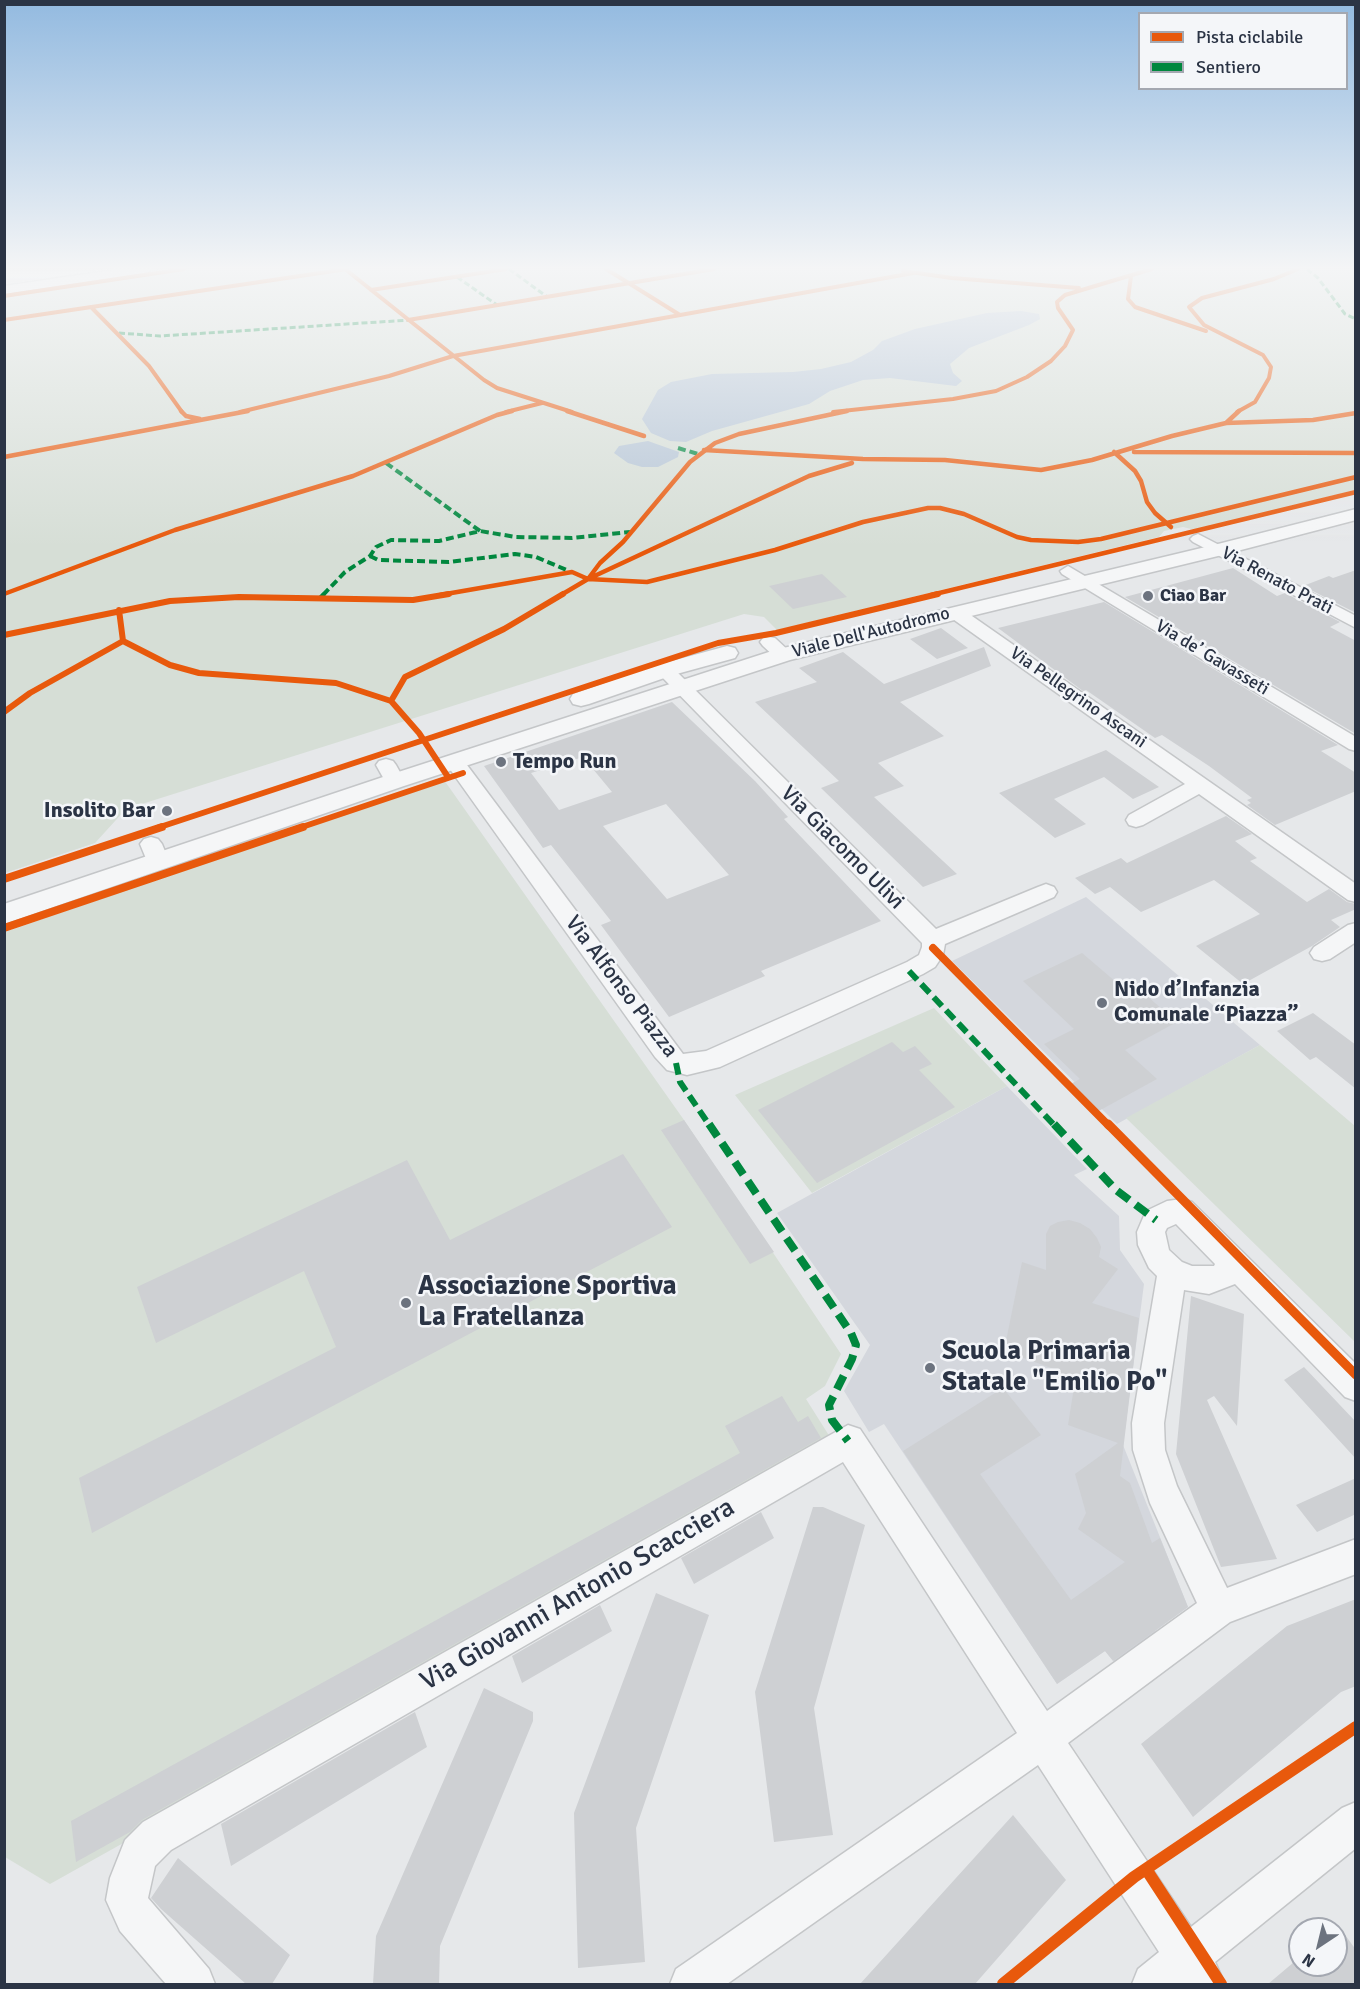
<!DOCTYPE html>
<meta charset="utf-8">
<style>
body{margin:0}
#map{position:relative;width:1360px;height:1989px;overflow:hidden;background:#e6e8ea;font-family:Signika,sans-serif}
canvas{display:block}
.frame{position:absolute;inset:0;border:6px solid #2b3445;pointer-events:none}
.legend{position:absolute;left:1138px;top:12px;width:210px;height:78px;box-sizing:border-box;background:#f4f6f9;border:2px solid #a4a8b1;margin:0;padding:8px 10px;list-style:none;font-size:18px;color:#2b3445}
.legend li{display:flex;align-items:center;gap:12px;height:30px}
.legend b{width:30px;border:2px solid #a4a8b1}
.north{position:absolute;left:1288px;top:1917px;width:60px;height:60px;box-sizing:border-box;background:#f4f6f9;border:2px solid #a4a8b1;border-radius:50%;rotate:215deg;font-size:16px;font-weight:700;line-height:24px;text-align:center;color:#2b3445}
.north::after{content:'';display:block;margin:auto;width:21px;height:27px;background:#6c737f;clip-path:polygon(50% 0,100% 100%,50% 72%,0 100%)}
</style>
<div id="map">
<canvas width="1360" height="1989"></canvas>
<div class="frame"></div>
<ul class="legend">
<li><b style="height:8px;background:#e8590c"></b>Pista ciclabile</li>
<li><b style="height:8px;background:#00873e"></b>Sentiero</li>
</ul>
<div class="north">N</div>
</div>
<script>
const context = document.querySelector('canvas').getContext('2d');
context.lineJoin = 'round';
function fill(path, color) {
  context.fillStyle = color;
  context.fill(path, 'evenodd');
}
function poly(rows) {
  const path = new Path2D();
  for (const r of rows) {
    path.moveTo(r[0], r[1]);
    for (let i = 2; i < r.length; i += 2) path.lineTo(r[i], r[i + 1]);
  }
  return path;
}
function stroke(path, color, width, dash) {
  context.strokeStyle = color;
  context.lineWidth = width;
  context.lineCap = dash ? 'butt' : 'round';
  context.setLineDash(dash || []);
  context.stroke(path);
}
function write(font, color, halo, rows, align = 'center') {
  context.font = font + ' Signika,sans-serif';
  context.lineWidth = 5;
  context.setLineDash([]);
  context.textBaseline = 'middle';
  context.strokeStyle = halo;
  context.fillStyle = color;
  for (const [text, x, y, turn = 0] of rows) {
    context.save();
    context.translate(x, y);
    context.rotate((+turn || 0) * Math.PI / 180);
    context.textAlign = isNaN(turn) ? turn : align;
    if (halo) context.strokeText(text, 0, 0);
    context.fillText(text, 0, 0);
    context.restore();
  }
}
fill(poly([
 [1086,897,1260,1045,1117,1124,952,961],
 [1007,1086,1087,1169,1074,1175,1119,1216,1120,1250,1144,1284,1123,1445,1188,1607,1155,1631,1159,1637,1119,1667,1105,1651,1057,1684,884,1424,869,1432,844,1391,870,1345,777,1213]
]), '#d4d7dd');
fill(poly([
 [192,269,1355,269,1355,490,1195,530,1183,527,1164,531,1159,537,777,630,764,617,744,614,126,809,95,843,5,873,5,297],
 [444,780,684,1120,841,1354,825,1386,806,1399,835,1445,50,1884,5,1857,5,932],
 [934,1008,1007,1086,812,1193,735,1095],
 [1260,1045,1355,1126,1355,1342,1126,1118]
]), '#d6ded6');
fill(poly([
 [1021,311,1039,314,1040,319,1029,325,969,348,950,364,953,373,962,381,956,386,890,378,863,380,830,391,809,404,712,431,686,442,670,441,651,433,642,419,658,390,671,382,712,374,793,372,821,369,851,362,873,350,882,341,915,329,987,313],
 [648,441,679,452,678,457,658,467,642,467,628,463,614,453,619,446]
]), '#b4c4d5');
fill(poly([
 [1233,568,1277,596,1285,593,1340,622,1330,627,1356,641,1356,734,1125,597],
 [1356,570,1356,613,1303,586,1329,576,1333,578],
 [822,574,847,597,793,609,769,586],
 [1104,602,1338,745,1321,751,1356,773,1356,791,1275,825,1247,805,1251,803,1247,800,1252,798,1209,766,1162,735,1155,738,1086,690,1083,691,998,628],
 [941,628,968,648,937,659,910,639],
 [984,647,991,666,900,702,944,736,878,763,904,786,874,797,957,874,923,887,821,788,839,781,755,702,817,682,799,668,843,652,884,684],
 [672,702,755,781,788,817,784,819,881,921,761,971,765,976,669,1017,601,925,611,921,551,845,543,848,484,766],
 [583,757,612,792,559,810,531,773],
 [666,804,729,875,667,899,603,826],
 [1106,750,1159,787,1133,799,1104,777,1054,799,1086,824,1055,838,999,793],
 [1226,816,1252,834,1235,841,1257,858,1250,861,1307,902,1329,889,1347,902,1356,904,1356,909,1331,920,1340,927,1312,946,1243,984,1196,946,1260,914,1214,880,1141,912,1110,887,1095,894,1075,878,1121,858,1127,863],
 [1082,953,1123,988,1133,984,1177,1022,1125,1050,1157,1079,1095,1113,1067,1086,1080,1079,1044,1044,1074,1029,1023,981],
 [1313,1013,1356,1045,1356,1089,1316,1057,1310,1060,1277,1031],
 [892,1042,903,1052,915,1046,932,1064,919,1070,955,1107,817,1183,758,1110],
 [684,1120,774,1252,750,1264,661,1130],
 [623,1154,672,1227,92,1533,79,1478,336,1347,304,1271,156,1343,137,1287,407,1160,450,1240],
 [1069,1220,1080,1223,1090,1229,1097,1238,1101,1247,1099,1257,1118,1269,1092,1303,1139,1318,1120,1476,1130,1483,1152,1543,1160,1538,1188,1607,1113,1661,1105,1651,1057,1684,903,1451,1003,1388,1041,1435,980,1474,1071,1600,1125,1562,1078,1529,1086,1513,1075,1474,1118,1443,1068,1425,1075,1381,1053,1373,1054,1369,1004,1351,1022,1262,1046,1270,1046,1234,1050,1226,1058,1222],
 [1191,1296,1244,1314,1237,1426,1214,1396,1207,1400,1277,1559,1221,1567,1176,1454],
 [1304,1367,1356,1422,1356,1459,1284,1380],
 [782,1396,798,1422,808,1416,821,1438,142,1820,130,1832,76,1862,71,1821,740,1453,725,1426],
 [1356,1478,1356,1514,1317,1532,1296,1505],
 [813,1507,823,1507,865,1525,814,1708,833,1835,774,1842,755,1692],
 [761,1512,774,1538,694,1584,681,1558],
 [656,1593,709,1615,636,1828,645,1962,578,1968,574,1813],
 [1356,1599,1356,1686,1341,1692,1193,1817,1141,1744,1287,1626],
 [600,1605,612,1631,522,1683,512,1656],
 [484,1688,533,1712,533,1721,440,1946,439,1984,373,1984,376,1936],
 [415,1712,427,1747,231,1866,221,1824],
 [1013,1815,1066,1880,975,1984,860,1984],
 [178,1858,290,1955,272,1984,246,1984,161,1909,151,1898],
 [1338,1925,1356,1950,1356,1984,1268,1984,1300,1957,1300,1965,1336,1965,1336,1929,1333,1929]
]), '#ced0d3');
const minor = poly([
 [1198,534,1356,616,1356,628,1193,542,1190,539,1193,536,1198,534],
 [1068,566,1356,737,1356,751,1349,749,1062,574,1060,571,1068,566],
 [956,608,962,609,1356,884,1356,902,1348,900,1199,794,1143,825,1136,827,1129,825,1126,820,1129,815,1185,784,950,617,948,613,950,609,956,608],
 [769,637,775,638,789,651,792,655,789,659,777,659,763,646,760,642,763,638,769,637],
 [665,665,671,666,936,929,1038,887,1046,884,1054,887,1057,892,1054,897,945,944,943,955,935,967,923,974,720,1067,687,1075,667,1070,655,1057,447,765,444,761,447,757,461,757,683,1054,706,1051,907,962,919,955,922,947,922,943,659,674,656,670,659,666,665,665],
 [386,759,393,761,396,765,405,781,402,785,395,787,388,785,385,781,376,765,379,761,386,759],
 [151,837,158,839,162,844,169,861,166,866,158,868,150,866,147,861,140,844,144,839,151,837],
 [1356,923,1356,942,1330,959,1322,961,1314,959,1310,953,1314,947,1348,925,1356,923],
 [1182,1199,1192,1202,1356,1364,1356,1401,1345,1397,1235,1284,1209,1294,1184,1290,1164,1423,1165,1450,1177,1486,1227,1588,1356,1539,1356,1574,1230,1622,1068,1743,1191,1927,1342,1808,1356,1802,1356,1848,1215,1962,1225,1984,1132,1984,1138,1969,1159,1952,1038,1765,727,1984,670,1984,676,1969,1017,1733,843,1462,171,1850,155,1866,148,1898,209,1969,215,1984,166,1984,120,1931,106,1900,110,1878,125,1840,143,1822,848,1425,860,1429,1047,1711,1197,1603,1150,1503,1133,1450,1132,1423,1157,1276,1149,1268,1138,1245,1137,1232,1146,1211,1167,1201,1182,1199],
 [1176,1224,1215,1264,1214,1266,1192,1266,1182,1262,1169,1250,1165,1232,1167,1228,1176,1224]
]);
const tertiary = poly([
 [1356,509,1356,520,1218,556,790,660,404,786,4,924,4,904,386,776,775,650,1214,545,1356,509],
 [727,646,735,648,738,653,735,658,673,675,589,704,581,706,573,704,570,699,573,694,657,665,727,646]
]);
const secondary = poly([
 [120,269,152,269,145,273,4,294,4,286,120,269]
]);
stroke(minor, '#c4c6c8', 3);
stroke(tertiary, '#c4c6c8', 3);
stroke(secondary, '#c4c6c8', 3);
fill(minor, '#f5f6f7');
fill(tertiary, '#f5f6f7');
fill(secondary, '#f8f8f8');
stroke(poly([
 [509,269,546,296],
 [1307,269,1318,278,1345,314,1356,319],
 [457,277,497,305],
 [119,333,160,336,410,320]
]), '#00873e', 3, [6, 3]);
stroke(poly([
 [678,448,698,454],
 [386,463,480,531],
 [370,556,378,560,449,562,515,554,536,557,569,571],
 [323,595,345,572,370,556,376,547,391,540,439,541,480,531,516,537,572,538,630,532]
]), '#00873e', 4, [8, 4]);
stroke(poly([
 [320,598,324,594]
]), '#00873e', 4.5, [9, 4.5]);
stroke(poly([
 [909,971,1055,1126],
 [676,1063,680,1082,710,1126]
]), '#00873e', 6, [12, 6]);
stroke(poly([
 [709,1124,851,1333,856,1345,852,1359,829,1405,832,1420,848,1441],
 [1054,1124,1116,1190,1156,1220]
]), '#00873e', 8, [15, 8]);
stroke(poly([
 [345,269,484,380,497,388,572,412],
 [606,269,680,315],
 [903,271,952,278,1079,288],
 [1131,276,1128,299,1135,307,1206,331],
 [371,290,506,269],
 [4,296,184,269],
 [91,307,149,366,182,412],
 [4,320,347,269],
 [408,320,714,269],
 [240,412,389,376,453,356,913,273],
 [506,412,542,403],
 [833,412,953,399,996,391,1027,377,1051,361,1065,346,1073,330,1058,308,1057,302,1065,295,1152,269],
 [1237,412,1255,402,1269,378,1271,367,1263,355,1204,325,1189,307,1202,298,1274,279,1298,269]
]), '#e8590c', 4);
stroke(poly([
 [181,411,186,416,200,419],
 [567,411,644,436],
 [1226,423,1239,411],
 [704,450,863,459,945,460,1041,470,1092,460,1172,436,1226,423,1313,420,1356,413],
 [1114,452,1135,471,1141,481,1147,502,1155,513,1171,527],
 [1134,452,1356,453],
 [4,457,248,411],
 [588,579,600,563,623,542,690,462,715,443,739,434,847,411],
 [4,594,175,530,353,476,497,415,512,411],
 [440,595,572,572,588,579,647,582,775,550,863,522,928,508,940,508,964,514,1017,537,1031,540,1078,542,1101,539,1356,477],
 [561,595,588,579,809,476,852,463],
 [931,595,1356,492]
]), '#e8590c', 4.5);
stroke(poly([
 [4,635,170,601,239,597,413,600,449,594],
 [123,641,170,665,199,673,336,683,391,701,419,733,448,777],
 [391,701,405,677,504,629,563,594],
 [4,712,30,693,123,641,119,610],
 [157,828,718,643,776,633,938,594],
 [299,828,463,773]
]), '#e8590c', 6);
stroke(poly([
 [4,879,162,827],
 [4,928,303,827],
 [933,948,1109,1126]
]), '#e8590c', 8);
stroke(poly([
 [1108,1124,1356,1375]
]), '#e8590c', 9);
stroke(poly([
 [1146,1869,1221,1984],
 [1003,1984,1134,1877,1356,1727]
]), '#e8590c', 12);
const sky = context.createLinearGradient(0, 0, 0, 547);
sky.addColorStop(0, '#93bae0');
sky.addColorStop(0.49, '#f4f5f6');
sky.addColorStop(1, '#f4f5f600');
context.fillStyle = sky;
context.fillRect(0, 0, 1360, 547);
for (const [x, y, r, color] of [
 [1148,596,6,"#6c737f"],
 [501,762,6,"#6c737f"],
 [167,811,6,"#6c737f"],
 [1102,1003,6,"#6c737f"],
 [406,1303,6,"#6c737f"],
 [930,1368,6,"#6c737f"]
]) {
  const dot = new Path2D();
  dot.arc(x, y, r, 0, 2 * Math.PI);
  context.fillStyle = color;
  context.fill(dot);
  stroke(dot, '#f4f6f9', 2);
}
write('18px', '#2b3445', '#f4f6f9', [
 ["Via Renato Prati",1277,581,28],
 ["Viale Dell'Autodromo",871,633,-14],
 ["Via de’ Gavasseti",1212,658,31],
 ["Via Pellegrino Ascani",1078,698,35]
]);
write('bold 18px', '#2b3445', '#f4f6f9', [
 ["Ciao Bar",1160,596]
], 'left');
write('bold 22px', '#2b3445', '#f4f6f9', [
 ["Tempo Run",513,762],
 ["Insolito Bar",155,811,"right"],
 ["Nido d’Infanzia",1114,990],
 ["Comunale “Piazza”",1114,1015]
], 'left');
write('22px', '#2b3445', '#f4f6f9', [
 ["Via Giacomo Ulivi",842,848,45],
 ["Via Alfonso Piazza",621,987,53]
]);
write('bold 27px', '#2b3445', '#f4f6f9', [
 ["Associazione Sportiva",418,1287],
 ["La Fratellanza",418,1318],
 ["Scuola Primaria",942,1352],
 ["Statale \"Emilio Po\"",942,1383]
], 'left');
write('27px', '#2b3445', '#f4f6f9', [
 ["Via Giovanni Antonio Scacciera",578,1595,-30]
]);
</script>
